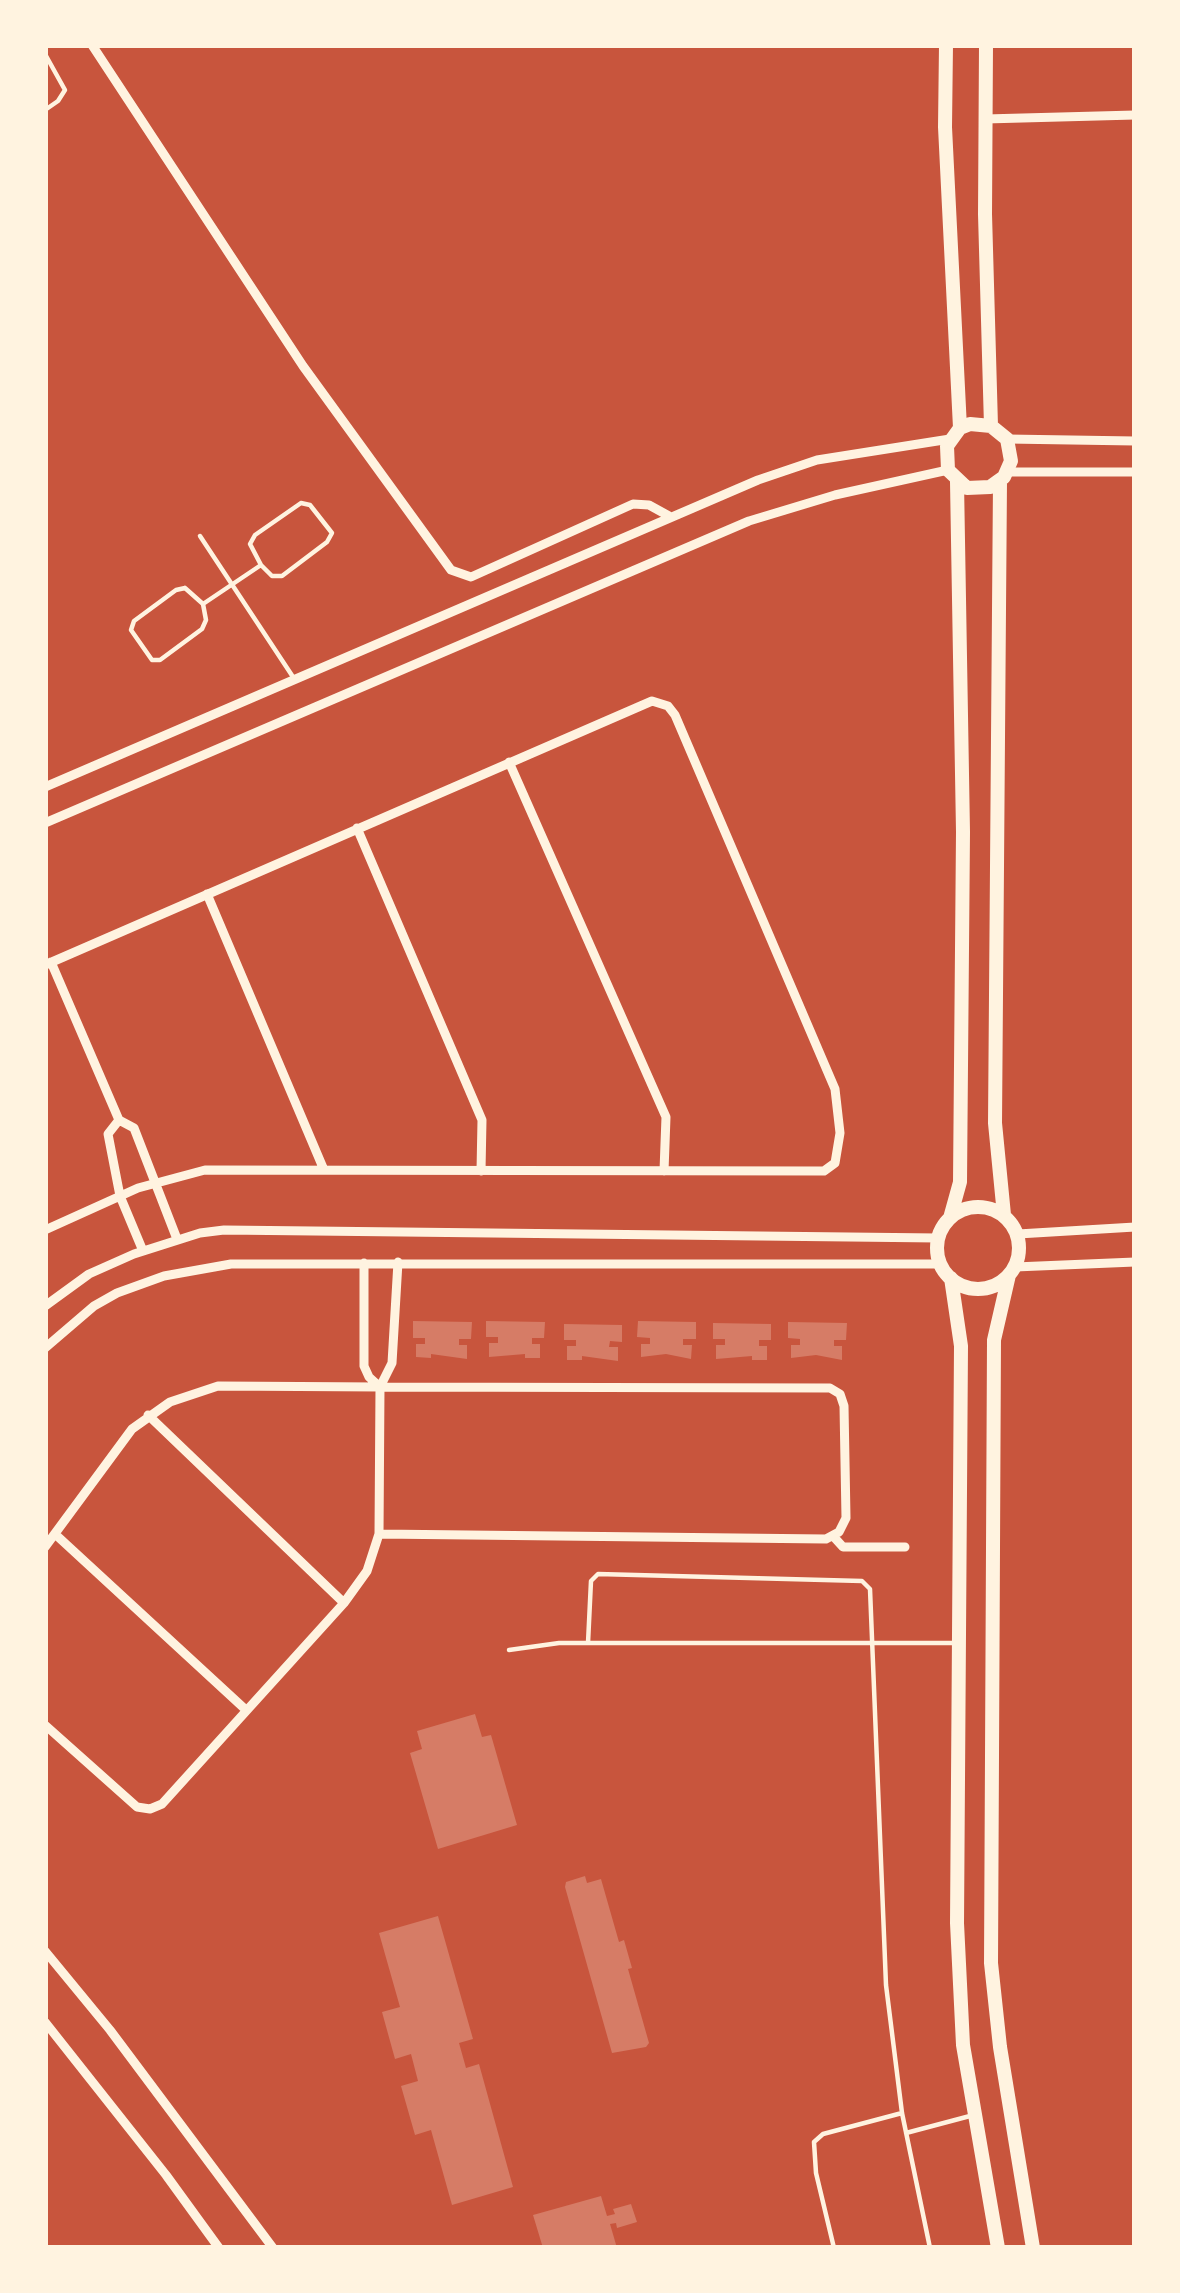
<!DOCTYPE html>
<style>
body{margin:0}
#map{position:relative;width:1180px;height:2293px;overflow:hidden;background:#c8553d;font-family:Signika,sans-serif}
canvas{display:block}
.frame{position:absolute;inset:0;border:48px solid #fff3e0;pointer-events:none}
</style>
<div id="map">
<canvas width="1180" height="2293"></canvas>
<div class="frame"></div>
</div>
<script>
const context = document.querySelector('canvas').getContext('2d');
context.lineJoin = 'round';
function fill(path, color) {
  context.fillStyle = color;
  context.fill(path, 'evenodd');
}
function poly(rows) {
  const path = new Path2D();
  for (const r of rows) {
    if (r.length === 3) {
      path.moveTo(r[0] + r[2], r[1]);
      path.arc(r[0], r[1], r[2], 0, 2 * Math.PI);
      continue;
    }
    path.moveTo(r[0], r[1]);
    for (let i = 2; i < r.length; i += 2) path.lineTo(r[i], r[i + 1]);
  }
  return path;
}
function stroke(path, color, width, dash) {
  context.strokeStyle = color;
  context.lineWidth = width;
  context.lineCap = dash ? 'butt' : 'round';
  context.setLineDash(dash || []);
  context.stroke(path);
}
fill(poly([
 [413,1321,472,1322,471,1339,459,1339,459,1345,467,1345,467,1359,431,1354,431,1358,416,1357,416,1344,425,1344,425,1338,413,1338],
 [486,1321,545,1322,544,1338,532,1338,532,1344,540,1344,540,1358,525,1358,525,1354,489,1357,489,1343,498,1343,498,1337,486,1337],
 [638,1321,696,1322,696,1339,683,1339,683,1345,692,1345,691,1359,666,1354,641,1357,641,1344,650,1344,650,1338,637,1337],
 [788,1322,847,1323,846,1340,834,1340,834,1346,842,1346,842,1360,816,1355,791,1358,791,1345,800,1345,800,1339,788,1338],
 [713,1323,771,1324,771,1340,759,1340,759,1346,767,1346,767,1360,752,1360,752,1356,716,1359,716,1345,725,1345,725,1339,713,1339],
 [564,1324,622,1325,622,1342,610,1341,609,1347,618,1347,618,1361,582,1356,582,1360,567,1360,567,1346,576,1346,576,1340,564,1340],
 [475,1714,482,1737,491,1735,517,1825,438,1849,410,1753,422,1749,417,1731],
 [585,1876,587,1883,601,1879,619,1942,624,1940,632,1968,628,1969,649,2043,646,2047,612,2053,565,1887,566,1882],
 [438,1916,473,2039,459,2043,466,2068,479,2064,513,2187,452,2205,431,2130,415,2135,401,2086,418,2081,411,2054,395,2059,382,2012,400,2007,379,1933],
 [601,2196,607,2216,615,2214,613,2209,631,2204,637,2222,617,2228,616,2223,610,2224,617,2248,543,2248,533,2215]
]), '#d67c66');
stroke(poly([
 [45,54,65,90,58,101,45,110],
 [301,503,310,505,332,533,327,542,282,576,272,576,261,565,250,544,255,535,301,503],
 [200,536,295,680],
 [185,588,203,604,206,620,202,629,160,660,152,660,131,630,134,621,176,590,185,588],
 [203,604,261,565],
 [588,1643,591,1581,598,1574,862,1581,870,1589,886,1985,902,2113,930,2248],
 [509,1650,559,1643,953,1643],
 [906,2133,970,2116],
 [834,2248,816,2173,814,2142,823,2134,902,2113]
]), '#fff3e0', 4.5);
stroke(poly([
 [92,45,303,366,451,570,471,577,633,504,649,505,669,516],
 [985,119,1135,115],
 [1007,439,1135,441],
 [1007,472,1135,472],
 [509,762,666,1117,664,1171],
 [45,787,758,480,817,460,950,439],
 [45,823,749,521,835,495,948,470],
 [357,828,482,1120,481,1171],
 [207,894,324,1170],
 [51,962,119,1120,134,1128,177,1239],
 [45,965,652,701,668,706,675,715,835,1089,840,1133,835,1163,824,1171,205,1170,138,1188,45,1230],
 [119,1120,108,1134,120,1196,143,1251],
 [1018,1234,1135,1227],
 [364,1263,364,1366,369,1377,380,1387,830,1388,840,1394,844,1406,846,1518,839,1532,826,1539,379,1534],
 [1015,1267,1135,1262],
 [45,1306,89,1274,134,1254,200,1233,224,1230,938,1238],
 [45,1348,94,1306,117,1293,164,1276,231,1264,941,1264],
 [380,1387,392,1363,398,1262],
 [148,1415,344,1603],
 [55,1534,246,1710],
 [833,1536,843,1547,905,1547],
 [45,1547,132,1429,170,1402,218,1386,380,1387,379,1534,367,1571,344,1603,162,1804,150,1809,137,1807,45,1725],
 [45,1951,110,2030,273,2248],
 [45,2022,166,2175,219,2248]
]), '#fff3e0', 9);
stroke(poly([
 [946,45,945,127,960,428],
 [986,45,985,214,991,426,1007,439,1011,461,1004,477,990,487,967,488,948,470,947,446,960,428,970,424,991,426],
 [1000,481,995,1123,1004,1215],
 [978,1248,41],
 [950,1218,960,1182,963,832,957,482],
 [1009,1275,994,1340,991,1963,1000,2047,1033,2248],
 [951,1278,961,1346,957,1923,963,2045,998,2248]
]), '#fff3e0', 14);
</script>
